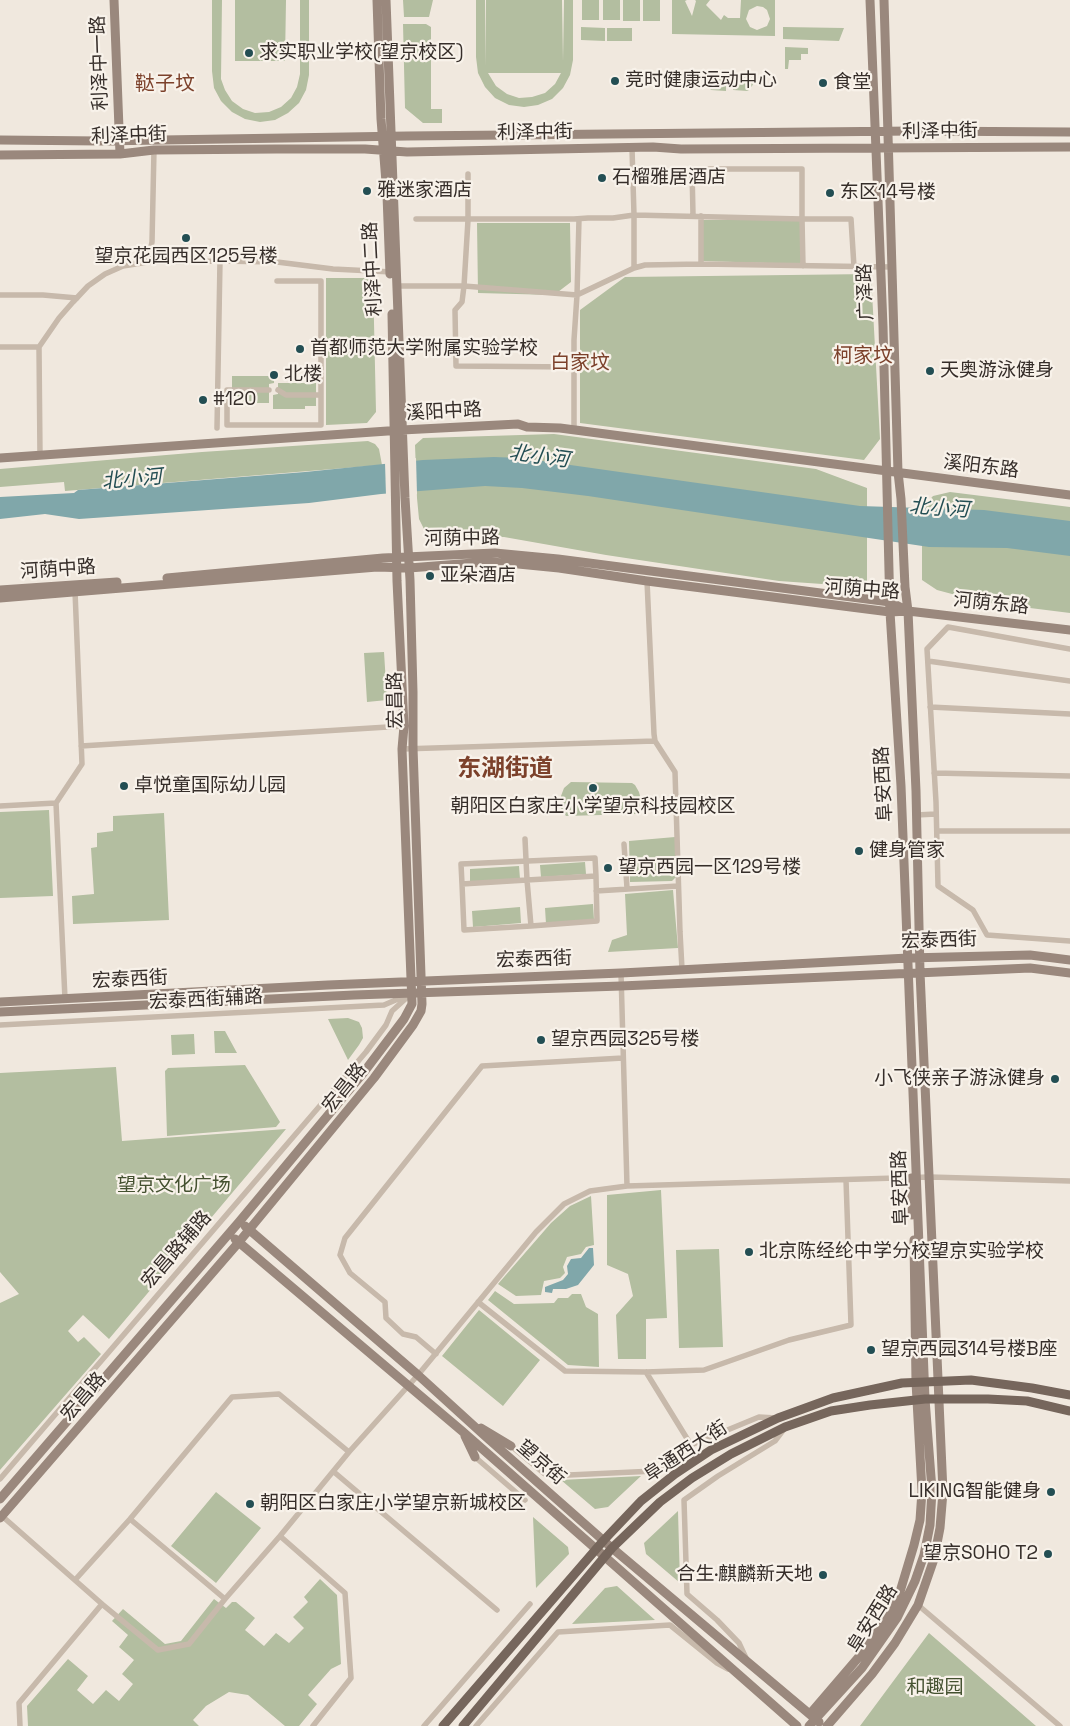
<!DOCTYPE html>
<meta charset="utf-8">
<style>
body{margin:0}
canvas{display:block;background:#f0e8de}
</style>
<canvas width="1070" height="1726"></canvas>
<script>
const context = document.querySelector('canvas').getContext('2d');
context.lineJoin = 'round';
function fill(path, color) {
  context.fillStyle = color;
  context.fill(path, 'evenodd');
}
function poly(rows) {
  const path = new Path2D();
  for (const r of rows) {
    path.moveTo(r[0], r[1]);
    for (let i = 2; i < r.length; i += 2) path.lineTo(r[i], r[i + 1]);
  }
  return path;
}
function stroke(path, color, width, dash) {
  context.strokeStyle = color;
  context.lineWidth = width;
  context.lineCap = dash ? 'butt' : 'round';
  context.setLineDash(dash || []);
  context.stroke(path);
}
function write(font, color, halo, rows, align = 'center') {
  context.font = font + ' "Space Grotesk","Noto Sans SC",sans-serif';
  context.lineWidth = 4.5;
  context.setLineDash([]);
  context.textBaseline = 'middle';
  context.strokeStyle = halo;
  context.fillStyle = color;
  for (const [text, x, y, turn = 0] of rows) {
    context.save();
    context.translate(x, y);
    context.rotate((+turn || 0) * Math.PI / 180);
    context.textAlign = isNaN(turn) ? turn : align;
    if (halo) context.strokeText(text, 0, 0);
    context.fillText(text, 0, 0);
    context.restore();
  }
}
fill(poly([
 [212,0,222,0,221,79,225,90,232,101,243,109,255,113,269,112,281,107,291,98,297,87,300,74,300,0,309,0,309,75,306,90,299,103,288,113,275,120,260,122,245,119,232,112,221,101,214,88,212,71],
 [235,0,286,0,285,61,235,61],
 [403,0,433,0,429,17,404,17],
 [476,0,485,0,486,67,486,0,562,0,563,62,564,0,573,0,573,60,570,75,563,88,552,99,538,105,524,107,509,105,495,98,485,87,478,73,476,57],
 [488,73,561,73,555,84,545,93,532,97,519,98,507,94,496,86],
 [582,0,599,0,599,20,582,20],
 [603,0,620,0,620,20,603,20],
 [623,0,640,0,640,21,623,21],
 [643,0,660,0,660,21,643,21],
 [672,0,687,0,685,1,692,16,696,1,695,0,710,0,706,5,721,20,724,15,728,18,740,18,741,0,775,0,775,36,672,34],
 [757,6,763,7,767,10,770,19,767,26,757,30,750,27,746,19,749,10],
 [403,24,426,24,431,27,431,109,442,109,442,123,423,123,405,108],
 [581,27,605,28,605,41,581,40],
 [783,27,844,28,839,41,783,39],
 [607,28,632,28,632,41,607,41],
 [785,47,808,48,808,54,801,54,801,60,789,60,788,69,785,69],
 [700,76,726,77,726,91,711,90],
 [733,76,759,77,748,91,733,90],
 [702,220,801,220,801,264,702,261],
 [477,223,570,223,571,282,554,295,478,293],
 [871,274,880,439,864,460,580,423,580,310,625,277],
 [326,278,373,278,376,412,367,423,326,425],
 [232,376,274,376,274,383,269,384,269,403,232,403],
 [278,383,316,383,316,406,305,406,305,409,273,409,273,395,278,394],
 [554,434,816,469,867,488,867,583,851,586,779,581,606,555,504,537,433,538,425,531,419,519,417,498,415,445,423,438],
 [368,441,375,444,379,449,382,465,65,491,64,482,0,487,0,469,202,452],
 [950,492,1070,507,1070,613,982,602,937,590,922,580,922,508,933,496],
 [384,652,387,700,367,702,364,653],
 [571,782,632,783,635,785,639,792,641,800,639,807,636,814,566,816,561,809,561,796,564,788],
 [49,810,53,896,0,898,0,812],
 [164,813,169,920,73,924,72,896,94,894,91,848,97,847,97,833,113,831,113,816],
 [675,837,676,877,672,881,630,882,629,841],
 [585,862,586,874,541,877,540,865],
 [519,866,520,879,470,882,470,869],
 [673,890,678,948,608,952,612,940,627,935,625,894],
 [593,904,594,920,546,924,545,908],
 [520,907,521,923,473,927,472,911],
 [348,1018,359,1022,362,1028,363,1038,359,1045,348,1060,328,1019],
 [214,1031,225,1031,237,1053,215,1053],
 [194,1034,195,1054,172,1055,171,1035],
 [245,1065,280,1122,276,1127,167,1136,165,1071,168,1068],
 [116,1067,122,1141,286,1129,109,1339,83,1315,68,1331,78,1342,84,1337,101,1354,0,1470,0,1303,19,1294,0,1272,0,1073],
 [661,1190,667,1318,646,1319,646,1359,618,1359,616,1315,633,1296,628,1274,607,1265,607,1195],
 [591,1196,594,1245,586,1247,581,1254,567,1257,563,1267,565,1273,560,1278,544,1281,541,1295,516,1296,498,1284,551,1223,570,1206],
 [719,1249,723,1347,679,1348,676,1250],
 [495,1291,514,1304,554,1303,558,1298,568,1298,572,1294,581,1294,586,1307,598,1314,599,1367,568,1365,488,1300],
 [479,1310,540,1360,503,1406,442,1356],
 [641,1476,608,1507,595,1509,561,1480],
 [216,1492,261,1528,216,1583,171,1546],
 [678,1511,680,1583,646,1554,644,1543],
 [533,1517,568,1547,569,1554,536,1588],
 [320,1579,337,1595,341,1664,331,1669,308,1695,317,1704,299,1726,285,1726,248,1695,229,1692,206,1706,193,1720,199,1726,28,1726,27,1706,68,1659,88,1676,77,1690,93,1704,106,1690,119,1701,133,1684,122,1674,134,1660,119,1647,128,1635,112,1621,123,1609,165,1644,181,1641,214,1599,226,1608,232,1602,236,1602,255,1618,245,1630,264,1646,276,1633,289,1643,304,1628,293,1617,308,1602,304,1597],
 [617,1586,655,1620,572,1624,605,1588],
 [929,1633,1036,1726,860,1726]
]), '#b3bea0');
fill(poly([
 [494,457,521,458,860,506,984,510,1070,521,1070,556,1007,548,929,547,588,496,522,488,485,486,381,494,309,503,79,519,45,514,0,519,0,497,74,493,78,490,305,472,423,460],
 [589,1248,593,1248,594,1265,578,1285,566,1289,553,1289,552,1293,545,1292,545,1287,563,1280,568,1274,567,1266,571,1259,581,1258]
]), '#80a7aa');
fill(poly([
 [416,458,417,494,386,496,385,462]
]), '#f0e8de');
stroke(poly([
 [468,174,468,220,464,286,462,302,455,310,456,366,573,367],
 [693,215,692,169,802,169,802,219,851,219,854,267],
 [416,219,574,219,588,218,613,218,634,215,632,148],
 [148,262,152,242,154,150],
 [701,264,701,216],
 [634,268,634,215,802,219,803,266],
 [396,286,464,286,577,295,579,219],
 [0,295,43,295,77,298],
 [0,347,39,347],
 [269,390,227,390,227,425,321,425,321,281,277,281],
 [278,390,286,395,321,395],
 [217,428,220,261],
 [574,430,574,340,577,295,634,268,645,265,701,264,891,267],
 [40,456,39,347,59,318,73,302,88,286,105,274,123,266,148,262,220,261,277,262,333,269,392,272],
 [647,581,654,734,655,741,675,772,680,932,682,969],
 [1070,649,948,627,927,649,936,802,938,886,973,910,987,935,1070,941],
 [928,661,1070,681],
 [930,707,1070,714],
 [81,746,404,726],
 [402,749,655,741],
 [934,773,1070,776],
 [0,806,56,803],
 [916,815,936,814],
 [937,831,1070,831],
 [525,839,527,880,462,884,464,930,531,926],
 [624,844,627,888],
 [596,876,597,921,531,926,527,880,596,876],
 [462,884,461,864,595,858,596,876],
 [596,891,678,886],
 [621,973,627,1186],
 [65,999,56,803,82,764,75,591],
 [0,1025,384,1005,405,996],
 [478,1302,565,1371,646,1372,704,1370,789,1340,851,1325,846,1180],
 [436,1354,416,1337,403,1334,386,1318,385,1302,350,1273,340,1255,345,1238,482,1066,623,1058],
 [646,1372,691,1445],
 [511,1446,547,1476,655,1471,691,1445,759,1417,776,1418],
 [475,1457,525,1500],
 [334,1472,497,1610],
 [0,1479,366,1052,386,1025,392,1011,412,993],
 [2,1516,102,1604,19,1703,20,1726],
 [130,1519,225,1599,280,1536,349,1452,418,1375,536,1232,564,1204,590,1191,627,1186,930,1177,1070,1181],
 [280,1536,345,1593,351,1678,313,1726],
 [75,1580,130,1519,232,1397,279,1394,349,1452],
 [102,1604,158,1650,189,1644,225,1599],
 [918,1605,1060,1726],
 [746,1658,739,1643,717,1620,687,1594,684,1500,718,1476,775,1441,784,1429],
 [424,1726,530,1604],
 [476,1726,558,1632,670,1625,717,1663,728,1669]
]), '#c7b9ab', 5.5);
stroke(poly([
 [114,0,120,154],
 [377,0,381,119,387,195,390,274],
 [0,140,101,141,407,136,913,131,1070,132],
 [0,155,120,154,154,150,276,149,365,149,407,152,653,147,681,149,1070,147],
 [0,458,402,430,518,424,527,427,560,428,1070,495],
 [167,578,383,558,495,553,558,559,890,602,908,611],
 [0,590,117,582],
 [0,598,377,567,409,568,486,562,508,563,559,568,647,581,890,612,908,611,1070,630],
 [0,1002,328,985,621,973,908,958,1030,955,1070,960],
 [0,1012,354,995,621,986,1030,968,1070,973],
 [911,1178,912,1215],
 [245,1226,418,1375,485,1436,612,1548,819,1722],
 [235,1239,462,1431,797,1726],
 [481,1428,511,1446],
 [465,1436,475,1457],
 [0,1499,239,1222,364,1072,404,1019,412,1004,402,749,404,726,397,581,392,314],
 [0,1518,239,1242,374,1078,413,1025,421,1011,422,1004,413,748,413,692,410,580,405,498,386,0],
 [810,1714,858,1658,886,1620,899,1595,914,1545,920,1520,922,1491,916,1382,914,1240],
 [809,1726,862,1668,897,1618,915,1581,924,1555,930,1525,932,1490,925,1399,901,786,890,612,883,326,870,0],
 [827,1726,872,1674,895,1643,918,1605,934,1559,940,1528,943,1492,920,972,916,791,908,611,905,587,901,499,898,472,884,0]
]), '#9a887d', 9);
stroke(poly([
 [443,1726,604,1540,641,1501,675,1474,711,1450,778,1418,833,1398,902,1383,971,1380,1032,1388,1070,1395],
 [463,1726,612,1548,660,1502,692,1478,731,1454,785,1427,831,1411,870,1405,925,1399,988,1399,1027,1401,1070,1411]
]), '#76665c', 9);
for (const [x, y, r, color] of [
 [249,53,5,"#234e53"],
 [615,81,5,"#234e53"],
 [823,83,5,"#234e53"],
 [602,178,5,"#234e53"],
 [367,191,5,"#234e53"],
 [830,193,5,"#234e53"],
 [186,238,5,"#234e53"],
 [300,349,5,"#234e53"],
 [930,371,5,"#234e53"],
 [274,375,5,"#234e53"],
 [203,400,5,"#234e53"],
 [430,576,5,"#234e53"],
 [124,786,5,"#234e53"],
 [593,788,5,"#234e53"],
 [859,851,5,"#234e53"],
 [608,868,5,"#234e53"],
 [541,1040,5,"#234e53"],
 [1055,1079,5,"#234e53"],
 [749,1252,5,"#234e53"],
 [871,1350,5,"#234e53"],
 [1051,1492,5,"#234e53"],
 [250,1504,5,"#234e53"],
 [1048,1554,5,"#234e53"],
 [823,1575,5,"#234e53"]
]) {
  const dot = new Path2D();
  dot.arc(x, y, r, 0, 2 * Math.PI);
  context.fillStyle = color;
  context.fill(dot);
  stroke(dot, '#f8f2ea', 2);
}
write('19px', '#362e2a', '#f8f2ea', [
 ["求实职业学校(望京校区)",259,53],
 ["竞时健康运动中心",625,81],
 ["食堂",833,83],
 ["石榴雅居酒店",612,178],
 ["雅迷家酒店",377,191],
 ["东区14号楼",840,193],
 ["望京花园西区125号楼",186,257,"center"],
 ["首都师范大学附属实验学校",310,349],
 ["天奥游泳健身",940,371],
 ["北楼",284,375],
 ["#120",213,400],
 ["亚朵酒店",440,576],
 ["卓悦童国际幼儿园",134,786],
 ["朝阳区白家庄小学望京科技园校区",593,807,"center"],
 ["健身管家",869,851],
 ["望京西园一区129号楼",618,868],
 ["望京西园325号楼",551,1040],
 ["小飞侠亲子游泳健身",1045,1079,"right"],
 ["北京陈经纶中学分校望京实验学校",759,1252],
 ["望京西园314号楼B座",881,1350],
 ["LIKING智能健身",1041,1492,"right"],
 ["朝阳区白家庄小学望京新城校区",260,1504],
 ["望京SOHO T2",1038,1554,"right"],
 ["合生·麒麟新天地",813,1575,"right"]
], 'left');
write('19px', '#362e2a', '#f8f2ea', [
 ["利泽中一路",100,63,-92],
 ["利泽中街",940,132,-1],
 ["利泽中街",535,133,-1],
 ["利泽中街",129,136,-2],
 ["利泽中二路",373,269,-93],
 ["广泽路",866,292,-92],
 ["溪阳中路",444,412,-3],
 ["溪阳东路",981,467,7],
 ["河荫中路",462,539,-1],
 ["河荫中路",58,570,-4],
 ["河荫中路",862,590,4],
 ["河荫东路",991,604,6],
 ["宏昌路",396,700,-91],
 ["阜安西路",884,784,-93],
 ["宏泰西街",939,941,-2],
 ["宏泰西街",534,960,-2],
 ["宏泰西街",130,980,-3],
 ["宏泰西街辅路",206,1000,-3],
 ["宏昌路",345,1088,-51],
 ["阜安西路",901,1188,-92],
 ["宏昌路辅路",177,1250,-49],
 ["宏昌路",84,1397,-49],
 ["阜通西大街",686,1452,-33],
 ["望京街",541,1463,41],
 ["阜安西路",873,1619,-58]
]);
write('19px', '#445130', '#f8f2ea', [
 ["望京文化广场",174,1186],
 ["和趣园",935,1688]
]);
write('20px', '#7c412b', '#f8f2ea', [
 ["鞑子坟",165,85],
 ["柯家坟",863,357],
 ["白家坟",580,364]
]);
write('italic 20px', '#234e53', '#f8f2ea', [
 ["北小河",539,457,8],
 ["北小河",132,480,-5],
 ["北小河",939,509,4]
]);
write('bold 24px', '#7c412b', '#f8f2ea', [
 ["东湖街道",505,769]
]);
</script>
